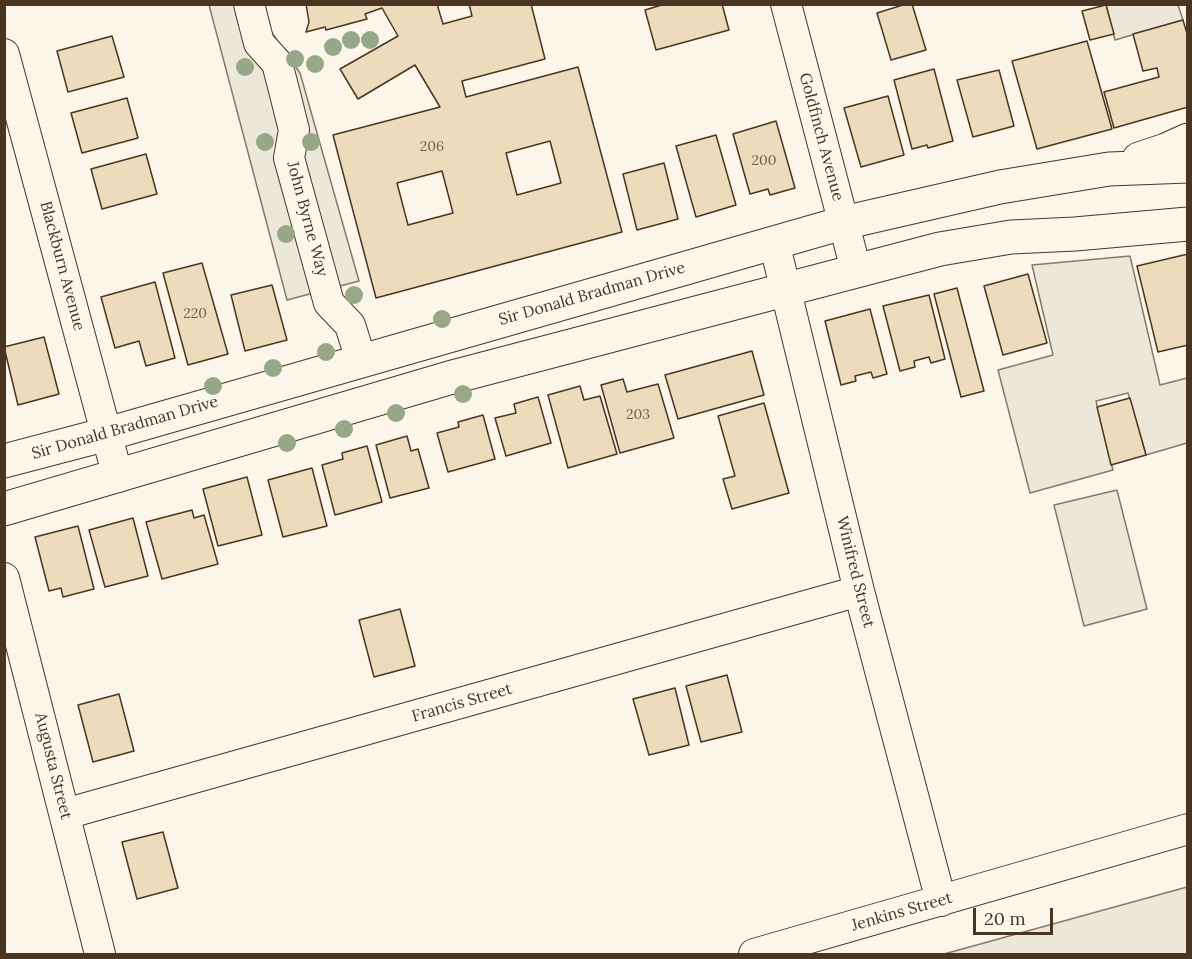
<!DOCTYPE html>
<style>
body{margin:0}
#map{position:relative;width:1192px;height:959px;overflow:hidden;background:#fbf6e9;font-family:Lora,serif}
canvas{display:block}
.frame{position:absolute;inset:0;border:6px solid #4a3520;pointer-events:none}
.scale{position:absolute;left:973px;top:908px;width:80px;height:27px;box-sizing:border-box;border:3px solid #4a3520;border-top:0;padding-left:8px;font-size:18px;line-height:21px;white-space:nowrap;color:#4a3520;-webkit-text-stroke:4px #fbf6e9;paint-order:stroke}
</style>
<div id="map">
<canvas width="1192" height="959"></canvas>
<div class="frame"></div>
<div class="scale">20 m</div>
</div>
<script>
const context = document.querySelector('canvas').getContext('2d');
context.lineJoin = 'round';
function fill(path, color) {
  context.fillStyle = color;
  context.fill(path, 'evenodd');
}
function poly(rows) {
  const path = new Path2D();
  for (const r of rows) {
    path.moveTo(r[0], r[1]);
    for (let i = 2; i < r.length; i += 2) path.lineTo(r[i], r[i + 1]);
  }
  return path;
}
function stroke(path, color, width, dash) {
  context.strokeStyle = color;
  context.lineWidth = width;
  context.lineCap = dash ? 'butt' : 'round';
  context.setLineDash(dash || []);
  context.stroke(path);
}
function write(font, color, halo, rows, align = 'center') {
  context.font = font + ' Lora,serif';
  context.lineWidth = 4.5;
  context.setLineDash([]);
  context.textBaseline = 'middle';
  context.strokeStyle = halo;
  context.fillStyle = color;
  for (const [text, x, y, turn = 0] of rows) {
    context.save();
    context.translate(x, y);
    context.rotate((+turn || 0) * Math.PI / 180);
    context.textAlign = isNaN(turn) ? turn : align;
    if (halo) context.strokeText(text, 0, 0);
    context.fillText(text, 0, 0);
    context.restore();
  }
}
const parking = poly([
 [209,5,264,5,270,30,300,73,359,281,287,300,209,5],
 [1106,5,1178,5,1183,20,1115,40,1106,5],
 [1130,256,1160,385,1187,378,1187,443,1146,455,1128,393,1096,401,1113,470,1030,493,998,370,1053,355,1032,265,1130,256],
 [1117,490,1147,609,1084,626,1054,505,1117,490],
 [1187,887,1187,954,944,954,1187,887]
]);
fill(parking, '#ede7d9');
stroke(parking, '#887966', 1.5);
const building = poly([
 [306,4,437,4,443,24,472,16,469,4,531,4,545,59,462,81,466,97,578,67,622,232,376,298,333,135,440,107,415,65,358,99,340,69,398,36,382,8,365,14,367,19,326,30,325,27,306,32,309,22,306,4],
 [550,141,561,183,517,195,506,153,550,141],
 [442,171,453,213,408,225,397,183,442,171],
 [665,4,722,4,729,30,656,50,645,10,665,4],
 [906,4,912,4,926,50,891,60,877,13,906,4],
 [1106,5,1114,34,1090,40,1082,11,1106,5],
 [1183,20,1188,37,1188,107,1114,128,1104,92,1159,77,1157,68,1143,71,1133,34,1183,20],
 [112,36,124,77,68,92,57,51,112,36],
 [1087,41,1112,129,1037,149,1012,61,1087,41],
 [934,69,953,141,928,148,927,145,912,149,894,80,934,69],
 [999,70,1014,126,973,137,957,80,999,70],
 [888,96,904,155,861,167,844,108,888,96],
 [127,98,138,138,82,153,71,113,127,98],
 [776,121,795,188,770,195,768,189,750,194,733,134,776,121],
 [716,135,736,205,696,217,676,146,716,135],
 [146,154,157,194,102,209,91,169,146,154],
 [664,163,678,219,637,230,623,174,664,163],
 [1188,254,1188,345,1158,352,1137,266,1188,254],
 [202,263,228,354,188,365,163,273,202,263],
 [1028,274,1047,343,1003,355,984,286,1028,274],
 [155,282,175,358,146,366,139,341,115,348,101,297,155,282],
 [272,285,287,340,245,351,231,295,272,285],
 [957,288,984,391,961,397,934,294,957,288],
 [929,295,945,359,931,363,929,357,914,361,915,367,900,371,883,306,929,295],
 [870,309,887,374,873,378,871,372,855,376,856,381,841,385,825,321,870,309],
 [44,337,59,394,18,405,4,347,44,337],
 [752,351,764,395,678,419,665,375,752,351],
 [623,379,627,392,658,384,674,438,620,453,601,385,623,379],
 [580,386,584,400,600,396,617,454,568,468,548,395,580,386],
 [538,397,551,443,506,456,495,418,516,413,514,404,538,397],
 [1130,398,1146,455,1111,465,1097,407,1130,398],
 [764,403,789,493,732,509,723,479,735,476,718,416,764,403],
 [483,415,495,459,448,472,437,433,459,427,458,422,483,415],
 [407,436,411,451,418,449,429,488,390,498,376,445,407,436],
 [367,446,382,502,335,515,322,465,343,459,342,453,367,446],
 [312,468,327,526,283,537,268,480,312,468],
 [247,477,262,535,218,546,203,489,247,477],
 [192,510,194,518,204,515,218,564,162,579,146,522,192,510],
 [133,518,148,576,105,587,89,530,133,518],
 [78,526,94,589,63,597,61,588,49,591,35,537,78,526],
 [400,609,415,666,374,677,359,620,400,609],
 [727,675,742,732,701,742,686,686,727,675],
 [675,688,689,745,649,755,633,699,675,688],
 [119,694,134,751,93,762,78,705,119,694],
 [163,832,178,888,137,899,122,842,163,832]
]);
fill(building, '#ecdcbc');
stroke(building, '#4a3520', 1.5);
const minor = poly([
 [249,4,259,43,277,63,285,94,294,130,289,158,329,303,350,325,361,360],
 [786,4,856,270],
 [4,54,118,477],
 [774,242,859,591,941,901],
 [4,578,100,954],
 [65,814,859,591],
 [754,954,1188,829]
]);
const major = poly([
 [1139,159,1166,150,1188,140],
 [4,461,107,434,843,223,1000,187,1109,169,1188,166],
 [4,509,449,378,940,249,1011,237,1075,234,1188,224]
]);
stroke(minor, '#4a3520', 32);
stroke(major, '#4a3520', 35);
stroke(minor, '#fbf6e9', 30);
stroke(major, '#fbf6e9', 33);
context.fillStyle = '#96a887';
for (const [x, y] of [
 [351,40],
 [370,40],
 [333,47],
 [295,59],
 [315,64],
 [245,67],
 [265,142],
 [311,142],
 [286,234],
 [354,295],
 [442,319],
 [326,352],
 [273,368],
 [213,386],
 [463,394],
 [396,413],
 [344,429],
 [287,443]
]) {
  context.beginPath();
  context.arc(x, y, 9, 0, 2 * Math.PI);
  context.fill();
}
write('14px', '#725f47', null, [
 ["206",432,147],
 ["200",764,161],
 ["220",195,314],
 ["203",638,415]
]);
write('16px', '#4a3520', '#fbf6e9', [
 ["Goldfinch Avenue",821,137,75],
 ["John Byrne Way",307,219,75],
 ["Blackburn Avenue",62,266,75],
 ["Sir Donald Bradman Drive",592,294,-16],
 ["Sir Donald Bradman Drive",125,428,-16],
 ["Winifred Street",855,572,76],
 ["Francis Street",462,703,-16],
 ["Augusta Street",53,766,76],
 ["Jenkins Street",902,912,-16]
]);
</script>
